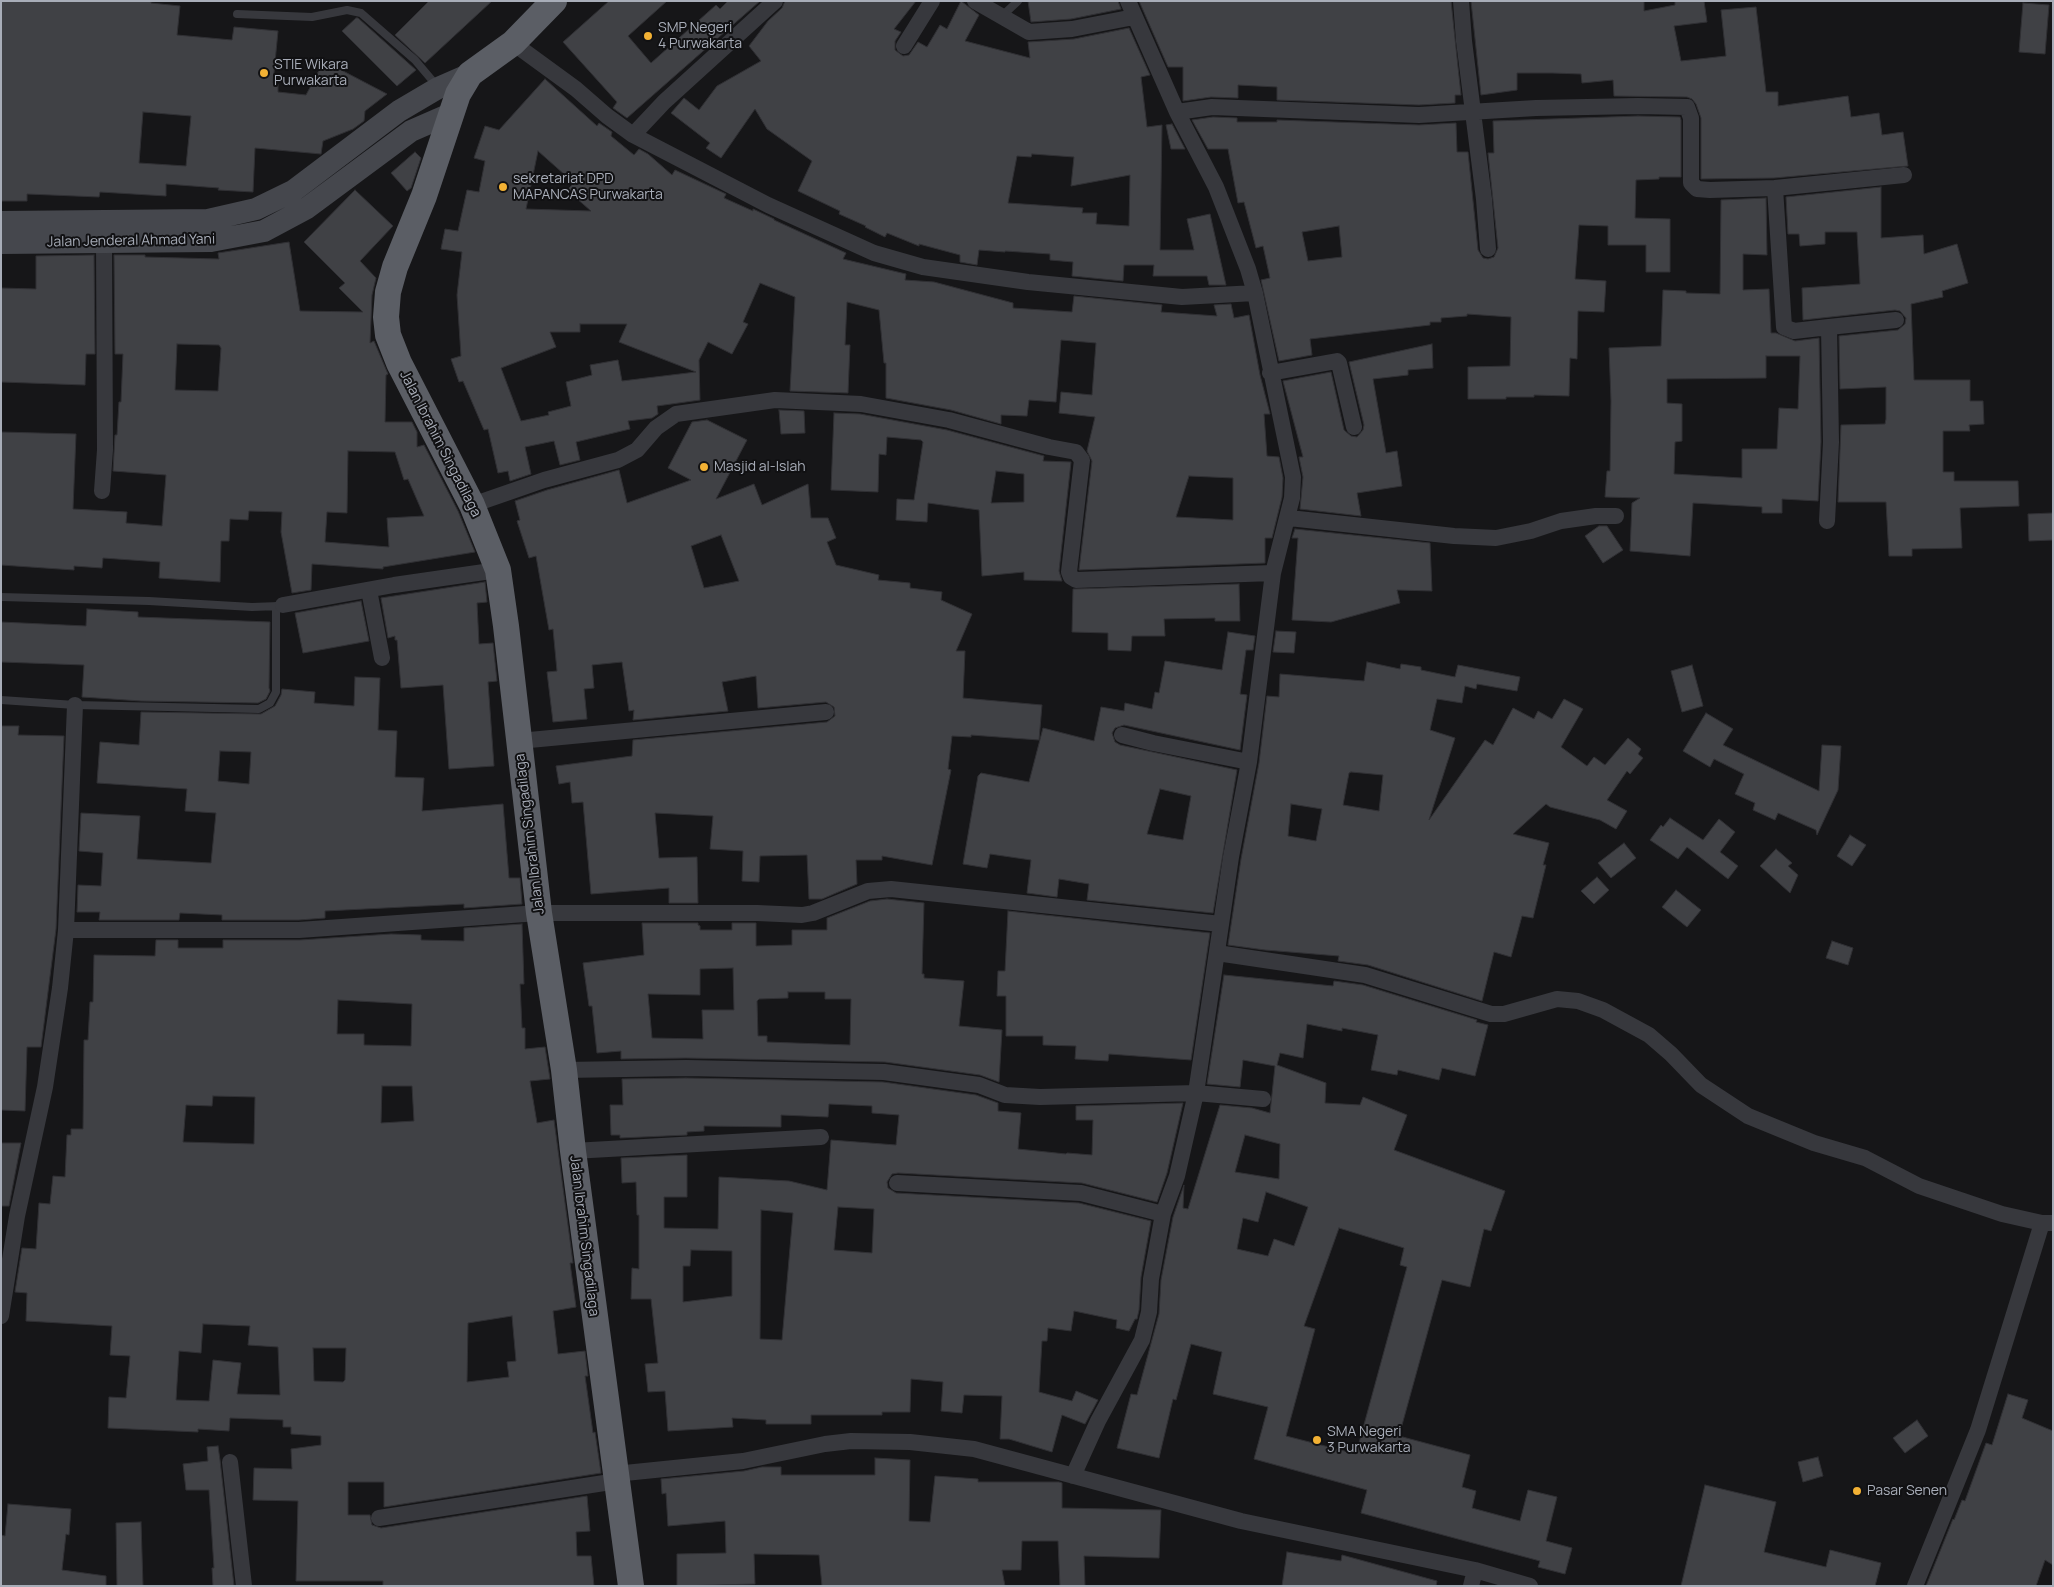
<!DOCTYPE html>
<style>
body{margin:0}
#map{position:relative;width:2054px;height:1587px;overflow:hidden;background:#161618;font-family:Manrope,sans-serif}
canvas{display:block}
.frame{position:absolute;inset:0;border:2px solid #a8adb8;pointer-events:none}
</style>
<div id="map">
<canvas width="2054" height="1587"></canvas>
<div class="frame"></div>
</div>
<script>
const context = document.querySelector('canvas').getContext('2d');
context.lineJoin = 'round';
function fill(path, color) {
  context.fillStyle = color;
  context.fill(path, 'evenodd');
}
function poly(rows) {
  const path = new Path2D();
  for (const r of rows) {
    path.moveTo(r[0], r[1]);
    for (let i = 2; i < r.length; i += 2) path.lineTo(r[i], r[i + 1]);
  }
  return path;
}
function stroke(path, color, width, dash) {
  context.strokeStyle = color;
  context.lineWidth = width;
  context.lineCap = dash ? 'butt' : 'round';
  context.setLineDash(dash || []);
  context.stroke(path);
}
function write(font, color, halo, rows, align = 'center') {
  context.font = font + ' Manrope,sans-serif';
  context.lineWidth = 4;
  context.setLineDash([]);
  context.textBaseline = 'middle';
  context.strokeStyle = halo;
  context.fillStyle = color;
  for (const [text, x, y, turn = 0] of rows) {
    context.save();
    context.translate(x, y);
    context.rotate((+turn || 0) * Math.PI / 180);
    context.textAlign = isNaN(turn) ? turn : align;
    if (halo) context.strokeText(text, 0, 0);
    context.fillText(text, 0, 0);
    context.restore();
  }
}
const building = poly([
 [1,1,151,1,151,3,180,6,177,35,232,40,234,27,278,31,273,83,278,84,278,92,306,95,324,61,387,94,365,111,364,121,353,129,323,141,321,154,255,148,253,192,218,190,219,188,166,184,166,196,100,192,99,197,27,194,27,201,1,201,1,1],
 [143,112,191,116,186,166,139,163,143,112],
 [429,1,492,1,425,63,395,35,429,1],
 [609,1,667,1,628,36,651,63,716,5,720,9,728,1,760,1,627,118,613,108,617,102,563,42,609,1],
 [785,1,916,1,894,29,901,32,895,41,895,50,903,56,909,55,918,42,927,47,940,25,947,29,961,1,979,15,965,41,1030,58,1028,42,1074,39,1129,28,1150,75,1141,77,1147,127,1162,125,1160,250,1194,250,1187,219,1210,214,1226,285,1209,285,1207,276,1153,276,1154,265,1124,265,1123,281,1072,276,1073,262,1050,260,1050,254,1005,251,1005,252,979,250,977,265,960,262,960,255,919,244,919,246,887,233,885,237,865,227,866,226,839,214,840,211,798,191,812,161,767,129,755,109,721,158,706,148,710,143,671,113,684,98,699,110,717,86,761,61,749,46,768,21,782,8,785,1],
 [1032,154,1074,157,1071,186,1130,175,1129,226,1096,224,1097,213,1082,213,1083,208,1008,203,1017,156,1031,157,1032,154],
 [1028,1,1118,1,1121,9,1071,19,1031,22,1028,1],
 [1139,1,1451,1,1461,95,1455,95,1455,103,1419,105,1277,100,1277,87,1238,85,1238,98,1211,97,1183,101,1183,67,1168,67,1139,1],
 [1471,1,1644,1,1644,11,1675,5,1675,1,1704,1,1707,22,1674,26,1681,61,1726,56,1721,10,1756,7,1766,92,1778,92,1778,106,1848,96,1851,117,1879,113,1882,135,1903,132,1908,166,1774,178,1701,179,1701,118,1696,104,1692,99,1687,97,1614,96,1613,80,1582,83,1581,74,1552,73,1517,73,1517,90,1481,95,1471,1],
 [2023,3,2049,5,2045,54,2019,52,2023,3],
 [356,18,358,18,416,70,397,86,342,31,356,18],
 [545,79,597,126,599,123,612,132,611,136,634,155,639,149,648,154,672,175,675,170,726,194,724,198,753,211,753,209,774,219,774,220,846,253,843,259,906,274,905,280,934,282,1013,303,1013,308,1072,312,1074,296,1162,305,1161,312,1217,316,1214,305,1231,304,1234,318,1249,315,1260,375,1270,414,1264,414,1267,456,1279,457,1283,478,1282,497,1272,538,1265,538,1265,563,1079,570,1092,461,1087,451,1095,417,1059,413,1061,392,1092,395,1096,343,1061,340,1056,402,1029,400,1027,416,1001,415,1001,424,951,410,886,398,886,363,884,363,879,310,847,302,845,345,850,345,848,393,790,391,795,297,760,283,743,322,748,324,732,354,708,342,699,360,700,400,657,406,658,414,652,418,628,421,630,429,576,442,580,460,560,465,554,441,525,447,531,474,510,481,508,471,498,473,488,429,484,430,463,381,459,382,451,359,461,356,457,295,462,252,441,249,445,229,458,231,467,190,479,192,485,161,474,158,485,126,499,130,545,79],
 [538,151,574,183,567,190,591,211,526,209,538,151],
 [580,324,627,324,619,342,696,372,622,381,618,360,590,365,592,375,566,382,571,406,548,412,549,415,521,421,501,368,556,347,550,332,580,332,580,324],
 [1189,476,1233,478,1233,520,1176,517,1189,476],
 [1638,116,1680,117,1681,120,1681,177,1659,177,1659,179,1636,180,1635,218,1670,219,1670,272,1646,272,1646,245,1608,245,1608,226,1579,225,1575,279,1606,281,1604,312,1578,311,1577,359,1570,358,1569,396,1534,395,1534,397,1506,397,1506,399,1468,399,1468,367,1510,366,1511,317,1467,314,1467,316,1441,318,1441,322,1430,322,1430,325,1310,339,1312,355,1279,361,1261,280,1270,278,1263,246,1256,248,1244,202,1238,203,1228,149,1208,149,1192,120,1213,117,1237,118,1237,122,1277,122,1277,120,1419,125,1456,123,1457,152,1468,152,1478,250,1483,258,1488,259,1494,257,1498,248,1488,153,1494,153,1493,121,1638,116],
 [1339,226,1342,257,1308,261,1302,232,1339,226],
 [1172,124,1185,149,1171,149,1166,125,1172,124],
 [415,152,421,158,411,188,407,191,391,173,415,152],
 [1881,187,1881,238,1923,235,1924,254,1957,244,1968,283,1942,291,1943,297,1911,304,1914,380,1970,380,1970,401,1983,401,1984,424,1969,425,1970,431,1943,431,1943,472,1954,472,1954,481,2018,481,2019,506,1960,508,1962,548,1912,549,1912,556,1889,556,1886,502,1838,502,1841,425,1885,424,1886,419,1886,387,1840,389,1839,336,1898,330,1905,324,1906,318,1900,311,1895,310,1803,320,1802,288,1860,284,1857,232,1825,232,1825,244,1800,246,1799,234,1788,234,1786,197,1881,187],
 [355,190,393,226,360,261,376,278,372,295,370,343,374,341,388,374,386,375,385,422,412,422,417,432,417,447,424,445,458,511,475,552,383,567,383,569,312,564,311,590,292,593,281,532,282,512,249,511,248,520,230,519,229,541,221,541,220,582,159,578,160,562,103,558,102,568,74,566,74,570,1,565,1,432,76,434,73,509,127,512,126,523,162,526,166,475,113,471,115,435,117,435,119,402,121,402,123,354,115,354,114,255,145,255,145,257,219,259,218,253,289,242,300,311,363,312,339,288,345,283,304,242,355,190],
 [177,344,219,345,221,348,218,391,175,390,177,344],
 [348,451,395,452,404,480,408,479,424,516,387,518,389,547,325,542,327,512,347,513,348,451],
 [1766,198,1767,255,1743,254,1743,290,1769,289,1771,333,1776,333,1795,341,1819,338,1821,442,1818,501,1782,499,1782,513,1762,513,1762,507,1693,503,1690,556,1630,551,1632,503,1640,498,1605,497,1607,471,1610,471,1611,401,1609,348,1661,346,1663,290,1686,291,1686,293,1720,294,1721,200,1766,198],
 [1766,356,1800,356,1798,409,1779,408,1777,449,1742,449,1742,478,1674,474,1675,442,1682,441,1682,404,1667,403,1667,379,1766,378,1766,356],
 [94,255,95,354,86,354,85,385,1,382,1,288,36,289,36,256,94,255],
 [1432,344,1433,368,1408,370,1408,375,1373,379,1386,453,1397,451,1402,486,1357,493,1361,516,1300,509,1303,477,1299,457,1303,457,1283,381,1331,372,1344,430,1351,436,1357,437,1363,430,1364,425,1349,362,1432,344],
 [779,410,804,411,805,433,781,434,779,410],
 [834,413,860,414,947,430,1044,456,1043,461,1071,462,1059,571,1062,581,1024,580,1024,572,982,576,979,510,928,503,927,522,896,520,897,499,914,500,923,442,921,440,887,437,886,455,879,454,878,492,831,490,834,413],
 [996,471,1024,474,1024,502,991,503,996,471],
 [707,420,747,440,716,499,754,484,762,505,808,484,811,518,828,518,836,538,827,542,836,565,879,575,878,580,910,583,910,588,942,592,941,600,972,614,956,651,965,651,963,698,1042,705,1039,740,971,735,971,737,952,736,948,769,951,770,932,865,882,856,882,860,856,860,857,884,822,899,809,899,807,855,760,856,759,882,742,881,743,851,710,849,713,816,655,813,659,858,697,857,698,903,669,903,669,888,591,894,583,802,572,803,570,782,559,784,556,766,632,756,633,740,827,722,835,716,834,707,826,702,758,708,756,676,722,682,728,711,633,720,634,710,629,711,622,662,592,665,594,688,584,689,587,719,553,722,547,672,557,671,553,629,549,630,536,556,529,558,517,521,520,520,515,501,547,490,619,470,627,503,691,480,668,468,692,422,707,420],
 [721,535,739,581,704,588,691,546,721,535],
 [2053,513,2053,540,2029,541,2028,514,2053,513],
 [1599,526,1607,526,1623,550,1603,563,1585,536,1599,526],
 [1295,529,1430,543,1432,591,1397,590,1400,603,1331,622,1292,620,1298,538,1292,538,1295,529],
 [485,582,487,602,477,603,479,644,493,643,497,681,488,682,494,766,449,769,443,685,401,688,397,640,395,640,395,636,388,638,381,598,485,582],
 [1239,584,1240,621,1215,621,1215,618,1164,619,1165,636,1132,636,1131,651,1108,650,1108,633,1072,632,1073,589,1239,584],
 [361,601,369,641,303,653,295,613,361,601],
 [87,609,138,612,138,617,270,622,269,688,270,691,266,699,258,703,141,701,82,697,84,665,1,662,1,622,86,626,87,609],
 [1276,631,1296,632,1294,653,1273,652,1276,631],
 [1228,632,1255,636,1253,650,1246,650,1240,694,1247,695,1240,750,1124,725,1115,728,1112,733,1115,742,1120,745,1237,770,1213,913,1087,900,1089,884,1059,879,1057,897,1027,893,1031,860,990,854,987,868,963,864,978,776,981,773,1029,782,1043,728,1094,741,1101,707,1124,711,1125,703,1152,709,1155,692,1159,693,1165,661,1222,670,1228,632],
 [1160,789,1191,796,1183,840,1147,834,1160,789],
 [1367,662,1400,669,1401,664,1421,667,1421,670,1455,677,1458,665,1520,677,1517,691,1477,684,1476,689,1465,686,1462,703,1437,699,1430,730,1455,738,1429,820,1485,740,1493,745,1513,708,1534,719,1538,711,1552,719,1564,699,1583,709,1561,747,1587,766,1594,757,1605,765,1628,738,1641,749,1638,754,1643,758,1630,774,1627,771,1607,800,1627,811,1616,829,1600,820,1550,807,1546,804,1513,834,1549,843,1543,865,1546,865,1533,918,1522,916,1511,957,1494,952,1482,1001,1368,965,1338,961,1339,956,1265,950,1228,945,1241,859,1259,763,1267,696,1279,697,1280,674,1364,681,1367,662],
 [1351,772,1383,775,1379,811,1343,805,1349,773,1351,772],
 [1291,804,1322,809,1316,841,1288,836,1291,804],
 [1692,665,1703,706,1682,712,1671,671,1692,665],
 [355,677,380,678,378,730,397,731,395,777,424,778,422,811,503,804,509,878,520,878,522,904,464,908,464,904,325,911,325,918,299,920,222,920,222,915,180,913,179,920,99,920,100,912,77,912,78,885,101,886,103,853,79,851,81,813,140,816,137,859,211,863,216,813,185,811,187,789,97,783,100,742,139,745,141,712,261,714,275,706,281,695,282,689,315,692,314,703,354,706,355,677],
 [220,751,251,752,249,784,218,781,220,751],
 [1706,713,1733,729,1723,745,1819,791,1822,745,1841,746,1838,790,1817,835,1816,830,1778,813,1775,820,1753,810,1755,803,1735,794,1744,774,1714,759,1710,767,1683,751,1706,713],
 [1,726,19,726,18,735,64,736,56,929,41,1047,27,1047,25,1111,1,1110,1,726],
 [1670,818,1703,840,1719,819,1735,832,1720,852,1738,866,1728,879,1687,847,1678,859,1650,840,1661,825,1663,827,1670,818],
 [1850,835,1866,845,1852,866,1837,856,1850,835],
 [1624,843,1636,858,1611,878,1598,863,1624,843],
 [1776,849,1792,863,1788,866,1798,875,1790,893,1760,866,1776,849],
 [1597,877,1609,890,1594,904,1581,891,1597,877],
 [1676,890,1701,910,1687,927,1662,907,1676,890],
 [887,899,924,903,922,974,924,974,924,978,964,981,959,1026,1002,1030,999,1082,980,1075,885,1062,686,1058,621,1059,621,1051,597,1053,592,1006,589,1006,583,963,644,955,642,923,698,923,698,925,700,926,700,930,732,930,732,923,756,923,756,946,792,945,792,930,827,930,827,918,870,901,887,899],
 [733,968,734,1010,702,1010,703,1039,652,1038,648,994,700,995,700,969,733,968],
 [788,992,825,992,825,999,851,999,850,1045,767,1042,767,1036,758,1036,757,1001,759,999,788,998,788,992],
 [1008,911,1210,933,1191,1060,1109,1054,1108,1061,1075,1059,1076,1046,1043,1045,1043,1036,1006,1036,1006,996,997,996,998,971,1005,971,1008,911],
 [522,924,524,984,520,984,522,1028,525,1028,525,1049,545,1047,550,1079,530,1081,537,1123,554,1120,573,1263,570,1263,576,1307,553,1311,558,1354,585,1351,588,1376,585,1376,593,1433,595,1432,601,1473,384,1507,384,1482,348,1482,348,1515,370,1515,372,1525,381,1528,587,1496,590,1531,576,1532,577,1556,591,1556,594,1586,383,1586,383,1581,296,1581,298,1501,253,1500,254,1468,292,1469,291,1449,321,1445,321,1436,291,1434,291,1427,283,1427,283,1420,230,1418,229,1431,198,1429,198,1432,108,1428,109,1397,126,1398,130,1356,110,1355,112,1326,26,1321,27,1293,15,1292,22,1248,36,1249,39,1203,50,1204,53,1176,65,1177,67,1135,71,1135,71,1129,83,1129,84,1040,88,1040,90,1002,93,1002,94,955,155,956,156,940,178,940,178,948,223,948,223,940,300,940,391,934,421,935,421,940,464,941,464,928,522,924],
 [338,1000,412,1004,411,1046,364,1045,364,1034,337,1034,338,1000],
 [382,1086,412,1086,414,1121,381,1123,382,1086],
 [213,1096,255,1097,254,1144,183,1142,186,1105,212,1106,213,1096],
 [512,1316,516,1361,507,1362,509,1377,467,1382,468,1323,512,1316],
 [203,1324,250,1326,248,1345,278,1347,280,1395,237,1394,241,1363,213,1360,209,1401,176,1400,179,1351,201,1353,203,1324],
 [313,1348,346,1348,345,1380,343,1382,314,1381,313,1348],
 [1832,941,1853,948,1848,965,1826,958,1832,941],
 [1224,975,1333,986,1334,981,1363,985,1477,1020,1476,1022,1488,1025,1475,1076,1442,1068,1439,1080,1398,1070,1397,1075,1371,1070,1378,1035,1342,1028,1342,1031,1307,1024,1303,1058,1280,1053,1277,1065,1326,1083,1325,1103,1360,1105,1363,1097,1407,1115,1394,1150,1505,1191,1491,1231,1484,1229,1470,1287,1442,1280,1399,1436,1470,1455,1462,1487,1476,1491,1472,1508,1520,1521,1528,1490,1557,1497,1546,1541,1572,1548,1565,1574,1538,1567,1540,1561,1361,1513,1367,1490,1254,1459,1268,1407,1213,1394,1222,1352,1191,1344,1176,1400,1173,1399,1159,1458,1117,1448,1131,1394,1137,1395,1159,1314,1161,1280,1173,1217,1184,1185,1183,1208,1188,1209,1220,1105,1252,1108,1270,1113,1275,1066,1243,1060,1240,1087,1207,1084,1224,975],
 [1245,1135,1280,1144,1279,1179,1235,1172,1245,1135],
 [1266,1192,1308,1207,1294,1246,1274,1239,1268,1256,1237,1249,1243,1218,1258,1222,1266,1192],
 [1339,1228,1404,1248,1400,1265,1407,1267,1356,1454,1286,1436,1315,1329,1304,1326,1339,1228],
 [686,1078,883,1082,976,1095,998,1103,998,1111,1021,1113,1018,1149,1066,1154,1067,1153,1092,1155,1093,1120,1076,1120,1076,1106,1183,1103,1167,1173,1157,1202,1082,1183,898,1173,892,1174,887,1182,888,1188,896,1193,1079,1203,1151,1221,1141,1277,1139,1310,1137,1319,1135,1319,1129,1331,1116,1328,1117,1320,1074,1311,1071,1331,1048,1328,1047,1341,1042,1341,1039,1392,1072,1401,1076,1391,1098,1400,1085,1424,1062,1415,1052,1452,1009,1439,1000,1439,1002,1396,964,1395,962,1413,941,1411,943,1382,911,1379,910,1412,882,1412,882,1415,811,1415,811,1424,766,1424,766,1420,732,1418,733,1427,668,1431,665,1391,648,1392,645,1364,658,1363,651,1299,631,1299,632,1268,639,1269,639,1215,637,1215,636,1182,622,1183,621,1158,687,1155,687,1197,664,1197,664,1228,718,1229,719,1177,789,1181,827,1190,831,1140,896,1145,899,1115,872,1113,872,1106,829,1104,828,1117,781,1115,781,1127,704,1126,704,1131,687,1132,687,1135,620,1138,620,1135,611,1135,610,1105,623,1105,622,1079,686,1078],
 [838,1207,874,1209,872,1253,834,1250,838,1207],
 [761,1210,793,1213,782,1340,760,1339,761,1210],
 [691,1250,732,1251,732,1296,683,1302,683,1266,690,1266,691,1250],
 [1,1143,21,1143,9,1206,1,1206,1,1143],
 [2008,1394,2028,1400,2022,1418,2053,1431,2053,1565,2045,1560,2036,1586,1926,1586,1953,1519,1954,1520,1962,1500,1965,1501,1986,1443,1992,1445,2008,1394],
 [1917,1420,1928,1436,1905,1453,1893,1438,1917,1420],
 [218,1446,220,1460,234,1586,213,1586,212,1568,214,1568,209,1490,186,1490,183,1464,208,1461,207,1447,218,1446],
 [1818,1457,1823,1476,1803,1482,1798,1462,1818,1457],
 [875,1458,910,1460,909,1521,930,1522,935,1476,978,1479,978,1482,1059,1482,1062,1483,1062,1508,1161,1510,1159,1558,1084,1556,1085,1586,1060,1586,1058,1541,1022,1541,1021,1570,1002,1570,1005,1586,822,1586,819,1555,754,1554,755,1584,677,1586,677,1554,726,1553,725,1521,668,1526,666,1493,662,1494,661,1479,744,1471,762,1467,781,1467,781,1475,875,1475,875,1458],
 [1705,1485,1776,1502,1764,1552,1826,1567,1830,1550,1881,1563,1875,1586,1681,1586,1705,1485],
 [8,1504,71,1509,69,1535,66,1534,62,1570,106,1576,106,1586,1,1586,1,1535,5,1536,8,1504],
 [141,1522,143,1586,117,1586,116,1523,141,1522],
 [1287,1552,1341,1561,1342,1555,1437,1581,1436,1586,1282,1586,1287,1552]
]);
fill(building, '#404145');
stroke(building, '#303034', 1);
stroke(poly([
 [237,14,312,17,347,10,361,13,415,60,437,86],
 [1002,16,1018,1],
 [1,597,149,601,252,607,279,606],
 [1,700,75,705,259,709,270,703,276,692,276,606]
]), '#37383d', 8);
stroke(poly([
 [975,1,1029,32,1072,29,1134,17],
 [1461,1,1464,41,1484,199,1488,249],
 [513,43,576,89,607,116,633,135,768,205,874,253,923,267,1028,282,1182,297,1255,293],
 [904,46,932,1],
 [1177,112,1212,107,1419,115,1536,108,1638,106,1687,107,1691,118,1691,183,1697,189,1710,190,1775,188,1784,327,1794,331,1829,327,1831,442,1827,521],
 [633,135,664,102,775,1],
 [1775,188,1904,175],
 [1829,327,1896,320],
 [1270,373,1337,361,1339,363,1354,427],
 [102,491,105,450,104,242],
 [472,505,544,480,618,460,637,450,656,428,676,414,775,400,861,404,949,420,1049,447,1076,452,1082,460,1069,572,1071,577,1076,580,1273,573],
 [1289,518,1454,536,1496,538,1531,531,1561,521,1596,516,1616,516],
 [369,590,382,658],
 [283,605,394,585,498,570],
 [1122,735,1153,743,1249,762],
 [519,741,826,712],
 [66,930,299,930,539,913,757,913,802,915,813,913,868,891,891,889,1221,924],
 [1217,953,1365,975,1491,1014,1504,1014,1557,999,1578,1001,1603,1010,1649,1035,1671,1054,1701,1085,1748,1116,1814,1143,1865,1158,1919,1186,2002,1214,2042,1223,2053,1223],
 [564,1070,686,1068,884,1072,979,1085,1005,1095,1040,1097,1196,1093,1263,1099],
 [573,1151,821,1137],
 [897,1183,1081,1193,1163,1214],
 [1,1316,17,1216,45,1087,60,988,66,930,75,705],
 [230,1462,244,1586],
 [615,1474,743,1461,825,1444,851,1441,910,1442,974,1449,1241,1521,1475,1570,1530,1586],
 [1073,1476,1098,1421,1142,1340,1149,1312,1151,1279,1163,1214,1177,1176,1196,1093,1231,857,1249,762,1273,573,1292,498,1293,477,1255,293,1248,269,1216,187,1177,112,1128,1],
 [379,1518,617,1481],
 [1471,1586,1475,1570],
 [1915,1586,1978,1430,2042,1223]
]), '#37383d', 16);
stroke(poly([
 [1,222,208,220,256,209,293,191,399,111,438,88,470,74],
 [1,243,211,241,264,231,307,208,411,131,450,114]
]), '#45474d', 22);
stroke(poly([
 [554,1,513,43,470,74,458,94,424,196,395,267,388,292,386,317,388,335,399,363,472,505,498,570,506,626,539,913,564,1070,573,1151,631,1586]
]), '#5b5e65', 26);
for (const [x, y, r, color] of [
 [648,36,5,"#f2b134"],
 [264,73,5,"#f2b134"],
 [503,187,5,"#f2b134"],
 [704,467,5,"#f2b134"],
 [1317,1440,5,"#f2b134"],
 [1857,1491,5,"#f2b134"]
]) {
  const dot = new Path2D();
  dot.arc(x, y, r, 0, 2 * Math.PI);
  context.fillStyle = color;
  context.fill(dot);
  stroke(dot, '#111113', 2);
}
write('14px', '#a8adb8', '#111113', [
 ["SMP Negeri",658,28],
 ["4 Purwakarta",658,44],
 ["STIE Wikara",274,65],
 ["Purwakarta",274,81],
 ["sekretariat DPD",513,179],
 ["MAPANCAS Purwakarta",513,195],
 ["Masjid al-Islah",714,467],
 ["SMA Negeri",1327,1432],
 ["3 Purwakarta",1327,1448],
 ["Pasar Senen",1867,1491]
], 'left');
write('14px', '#a8adb8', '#111113', [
 ["Jalan Jenderal Ahmad Yani",131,241,-1],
 ["Jalan Ibrahim Singadilaga",440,444,63],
 ["Jalan Ibrahim Singadilaga",530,834,-97],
 ["Jalan Ibrahim Singadilaga",584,1236,83]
]);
</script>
